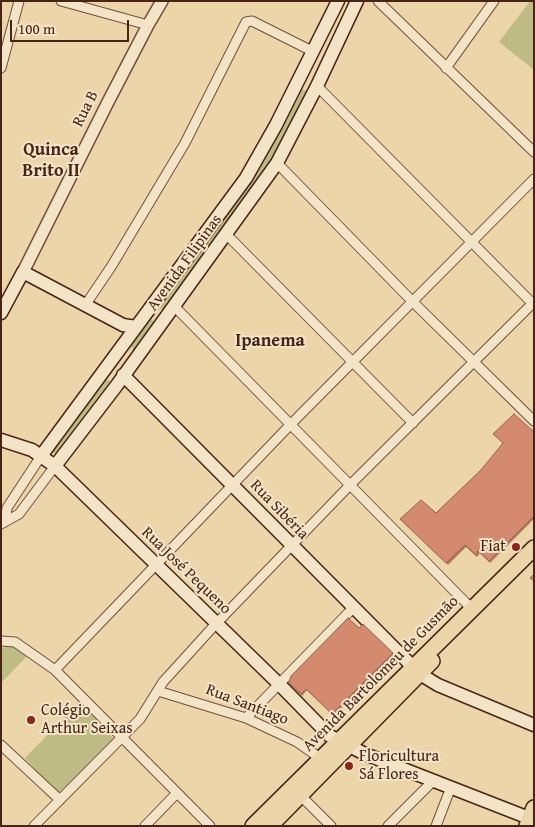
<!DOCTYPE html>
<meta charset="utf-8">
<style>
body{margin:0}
#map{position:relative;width:535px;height:827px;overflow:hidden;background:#edd5aa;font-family:"Gentium Book Plus",serif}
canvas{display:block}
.frame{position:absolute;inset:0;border:2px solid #482416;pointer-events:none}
.scale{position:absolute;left:10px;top:20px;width:119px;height:22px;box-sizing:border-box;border:2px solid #482416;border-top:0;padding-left:6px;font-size:15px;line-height:18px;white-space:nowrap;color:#482416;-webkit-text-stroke:4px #f3e4c8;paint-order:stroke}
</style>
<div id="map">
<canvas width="535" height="827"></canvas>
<div class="frame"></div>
<div class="scale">100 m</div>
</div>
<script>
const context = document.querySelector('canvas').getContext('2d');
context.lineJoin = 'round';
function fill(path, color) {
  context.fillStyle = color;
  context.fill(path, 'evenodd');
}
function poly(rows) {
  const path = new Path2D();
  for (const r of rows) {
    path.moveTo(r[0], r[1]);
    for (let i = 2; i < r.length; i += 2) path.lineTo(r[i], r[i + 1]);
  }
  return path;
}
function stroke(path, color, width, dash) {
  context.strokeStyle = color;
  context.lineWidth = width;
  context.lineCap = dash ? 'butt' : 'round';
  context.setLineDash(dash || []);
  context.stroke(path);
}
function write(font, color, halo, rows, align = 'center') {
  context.font = font + ' "Gentium Book Plus",serif';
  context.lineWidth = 4;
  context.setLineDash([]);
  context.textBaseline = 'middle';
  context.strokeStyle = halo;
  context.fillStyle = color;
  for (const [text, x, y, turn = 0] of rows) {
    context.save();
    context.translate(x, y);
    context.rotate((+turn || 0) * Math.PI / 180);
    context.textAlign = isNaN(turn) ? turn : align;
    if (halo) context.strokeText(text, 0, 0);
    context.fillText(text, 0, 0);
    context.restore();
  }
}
fill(poly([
 [530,1,534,1,534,70,499,42],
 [300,88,306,91,308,95,278,156,166,310,158,308,156,304],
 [148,318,154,321,156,324,134,354,130,341],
 [108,380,114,382,58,454,54,454,53,449,103,381],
 [10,646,16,647,27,656,1,683,1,648],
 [81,700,114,739,58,794,25,758]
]), '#bfbb84');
const minor = poly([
 [61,1,148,25],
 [378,1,534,152],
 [1,68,19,1],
 [446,68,494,1],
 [317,86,534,305],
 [277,163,412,301,534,421],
 [226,234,413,423],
 [86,304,111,267,185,143,246,22,252,21,312,51],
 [174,306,472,609],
 [5,521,7,508,41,456],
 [1,524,19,514,55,466],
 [1,641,15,642,55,670,210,826],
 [55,670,291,424,534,179],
 [158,691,246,718,297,742,320,758],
 [246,718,353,608],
 [1,745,60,800],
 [300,795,331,826],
 [34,826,140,719,163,682,213,627,350,485,534,302],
 [145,826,177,793],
 [388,826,434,780],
 [436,826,451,787]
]);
const tertiary = poly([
 [23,272,108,102,148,25,162,1]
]);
const secondary = poly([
 [1,313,23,272,123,325,136,327],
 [123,375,420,674,438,685,534,725],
 [1,440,32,450,55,466,279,684,330,736,365,754,534,820],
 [41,456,246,178,276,125,338,1],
 [55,466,117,385,277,163,317,86,357,1]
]);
const primary = poly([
 [253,826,534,548],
 [270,826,432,661]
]);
const trunk = poly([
 [527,826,534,808]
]);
stroke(minor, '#71503b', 11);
stroke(tertiary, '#71503b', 14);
stroke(secondary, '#482416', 15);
stroke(primary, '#482416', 18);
stroke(trunk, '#482416', 18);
stroke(minor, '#f3e4c8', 9);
stroke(tertiary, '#f3e4c8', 11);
stroke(secondary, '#f3e4c8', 12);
stroke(primary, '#edd5aa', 15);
stroke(trunk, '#edd5aa', 15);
fill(poly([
 [534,432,534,519,490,563,480,553,477,557,466,547,448,565,400,519,436,513,481,470],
 [359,628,393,653,394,654,334,716,307,690,302,696,291,685]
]), '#b6775f');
const building = poly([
 [514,414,534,432,534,516,489,561,478,551,476,555,465,545,446,563,400,519,421,500,436,513,481,470,503,443,493,434,514,414],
 [534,574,534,581,530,578,534,574],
 [348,618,359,628,363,624,393,653,332,714,306,689,301,694,289,683,291,676,348,618]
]);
fill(building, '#d48a6f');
stroke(building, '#94614e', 1);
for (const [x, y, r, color] of [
 [516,547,5,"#8f2418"],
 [31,720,5,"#8f2418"],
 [349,766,5,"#8f2418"]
]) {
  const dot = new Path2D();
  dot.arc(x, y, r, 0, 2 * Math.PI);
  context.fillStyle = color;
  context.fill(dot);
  stroke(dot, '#f3e4c8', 2);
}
write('16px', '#482416', '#f3e4c8', [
 ["Rua B",86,109,-63],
 ["Avenida Filipinas",185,263,-54],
 ["Rua Sibéria",279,510,46],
 ["Rua José Pequeno",186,571,44],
 ["Avenida Bartolomeu de Gusmão",381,674,-45],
 ["Rua Santiago",247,705,21]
]);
write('16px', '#482416', '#f3e4c8', [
 ["Fiat",506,547,"right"],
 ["Colégio",41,711],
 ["Arthur Seixas",41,729],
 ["Floricultura",359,757],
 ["Sá Flores",359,775]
], 'left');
write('bold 18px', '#482416', '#f3e4c8', [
 ["Quinca",51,150],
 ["Brito II",51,171],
 ["Ipanema",270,341]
]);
</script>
